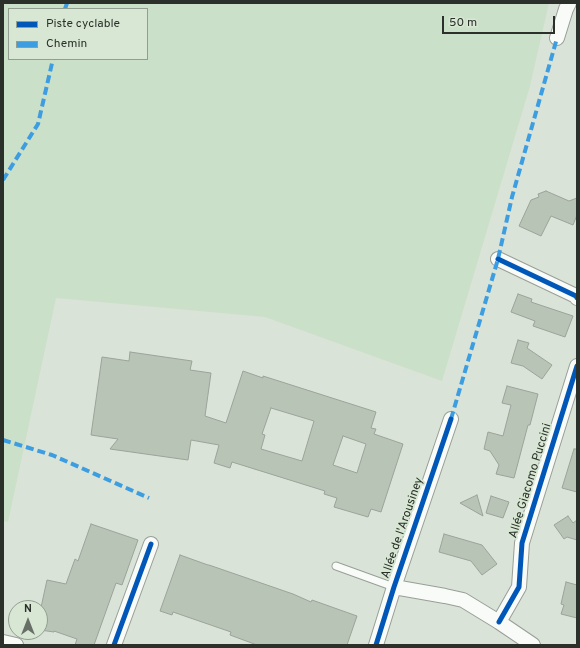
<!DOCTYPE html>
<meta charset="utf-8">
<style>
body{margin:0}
#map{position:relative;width:580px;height:648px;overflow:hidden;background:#dae3d8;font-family:Overpass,sans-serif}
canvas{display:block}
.frame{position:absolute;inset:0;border:4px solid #2b312a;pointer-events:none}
.legend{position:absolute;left:8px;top:8px;width:140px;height:52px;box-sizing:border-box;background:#d7e7d4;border:1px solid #929e90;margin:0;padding:5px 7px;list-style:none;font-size:12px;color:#2b312a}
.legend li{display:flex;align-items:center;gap:8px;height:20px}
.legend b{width:20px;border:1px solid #929e90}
.north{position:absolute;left:8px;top:600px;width:40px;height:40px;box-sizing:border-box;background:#d7e7d4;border:1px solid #929e90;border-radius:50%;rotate:0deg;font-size:11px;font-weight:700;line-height:16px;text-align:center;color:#2b312a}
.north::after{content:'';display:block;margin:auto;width:14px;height:18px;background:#686f67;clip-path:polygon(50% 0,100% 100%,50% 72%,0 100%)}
.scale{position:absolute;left:442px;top:16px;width:113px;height:18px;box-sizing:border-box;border:2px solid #2b312a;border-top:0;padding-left:5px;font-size:12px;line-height:14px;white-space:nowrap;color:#2b312a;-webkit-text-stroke:3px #d7e7d4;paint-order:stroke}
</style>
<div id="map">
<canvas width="580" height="648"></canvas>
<div class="frame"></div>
<ul class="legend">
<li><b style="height:5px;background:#0057b8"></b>Piste cyclable</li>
<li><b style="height:5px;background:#3d9de1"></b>Chemin</li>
</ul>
<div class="north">N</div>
<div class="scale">50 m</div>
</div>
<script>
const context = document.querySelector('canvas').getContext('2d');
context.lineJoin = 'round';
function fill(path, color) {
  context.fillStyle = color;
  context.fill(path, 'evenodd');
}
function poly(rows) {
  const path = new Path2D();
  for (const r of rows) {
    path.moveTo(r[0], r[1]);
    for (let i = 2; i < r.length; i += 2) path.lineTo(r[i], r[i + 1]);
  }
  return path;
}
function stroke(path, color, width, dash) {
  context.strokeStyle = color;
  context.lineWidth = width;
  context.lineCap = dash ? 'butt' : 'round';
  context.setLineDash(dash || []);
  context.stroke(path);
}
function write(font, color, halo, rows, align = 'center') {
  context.font = font + ' Overpass,sans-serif';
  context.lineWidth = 3.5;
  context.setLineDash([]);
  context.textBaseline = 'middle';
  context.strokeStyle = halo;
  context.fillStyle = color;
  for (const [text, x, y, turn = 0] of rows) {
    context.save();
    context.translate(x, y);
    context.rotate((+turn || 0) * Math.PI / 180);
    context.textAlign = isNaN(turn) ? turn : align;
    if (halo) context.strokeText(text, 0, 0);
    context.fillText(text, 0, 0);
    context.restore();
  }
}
fill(poly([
 [3,3,549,3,530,86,442,381,265,317,56,298,8,522,3,521],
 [9,9,147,9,147,59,9,59]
]), '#cbe0c8');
const building = poly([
 [546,191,569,201,577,198,577,215,573,225,551,216,541,236,519,226,531,200,539,197,538,194,546,191],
 [518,294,532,299,531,302,573,316,565,337,533,326,535,321,511,312,518,294],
 [518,340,529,343,527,348,552,365,542,379,523,366,511,363,518,340],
 [130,352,192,361,190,370,211,373,205,416,226,423,243,371,263,378,263,376,376,412,371,428,376,429,374,434,403,444,381,512,371,509,368,517,334,507,337,498,324,494,325,491,232,462,230,468,214,463,219,445,191,440,188,460,110,449,118,439,91,435,102,357,129,361,130,352],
 [271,408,314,421,302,461,261,449,265,435,262,434,271,408],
 [343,436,366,444,357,473,333,465,343,436],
 [507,386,538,394,530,425,528,425,514,478,496,474,499,465,490,451,484,449,488,432,503,436,511,405,502,403,507,386],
 [574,449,577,449,577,492,562,488,574,449],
 [477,495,483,516,460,503,477,495],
 [491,496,509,502,503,518,486,513,491,496],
 [568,516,573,523,577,520,577,540,567,537,564,539,554,525,568,516],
 [91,524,138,540,122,585,116,583,94,645,75,645,77,639,54,631,54,632,40,630,40,612,47,580,66,584,75,559,78,561,91,524],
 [444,534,482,545,497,564,482,575,471,561,439,552,444,534],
 [180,555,208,565,209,565,293,594,311,602,312,600,357,616,347,645,257,645,230,635,231,632,173,612,172,615,160,611,180,555],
 [566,582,577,585,577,618,561,614,564,605,561,604,566,582]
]);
fill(building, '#b8c4b6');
stroke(building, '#9ca39a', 1);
const lane = poly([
 [336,566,394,587]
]);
const street = poly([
 [557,38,566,9,569,3],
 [498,259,576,296,577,298],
 [394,587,445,596,463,600,499,622,533,645],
 [499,622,519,587,522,543,577,366],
 [3,642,16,645],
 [114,645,151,544],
 [376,645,394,587,451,419]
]);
stroke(lane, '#989f97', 9);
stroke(street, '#989f97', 16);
stroke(lane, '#f9fbf9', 7);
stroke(street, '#f9fbf9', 14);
stroke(poly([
 [65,9,67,3],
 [3,180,38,124,53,59],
 [451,419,498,259,512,197,557,38],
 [3,440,52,455,149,498]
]), '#3d9de1', 4, [8, 4]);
stroke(poly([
 [498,259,576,296,577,298],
 [499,622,519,587,522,543,577,366],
 [114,645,151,544],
 [376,645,394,587,451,419]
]), '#0057b8', 5);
write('12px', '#2b312a', '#d7e7d4', [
 ["Allée Giacomo Puccini",531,481,-73],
 ["Allée de l'Arousiney",403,528,-71]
]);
</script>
